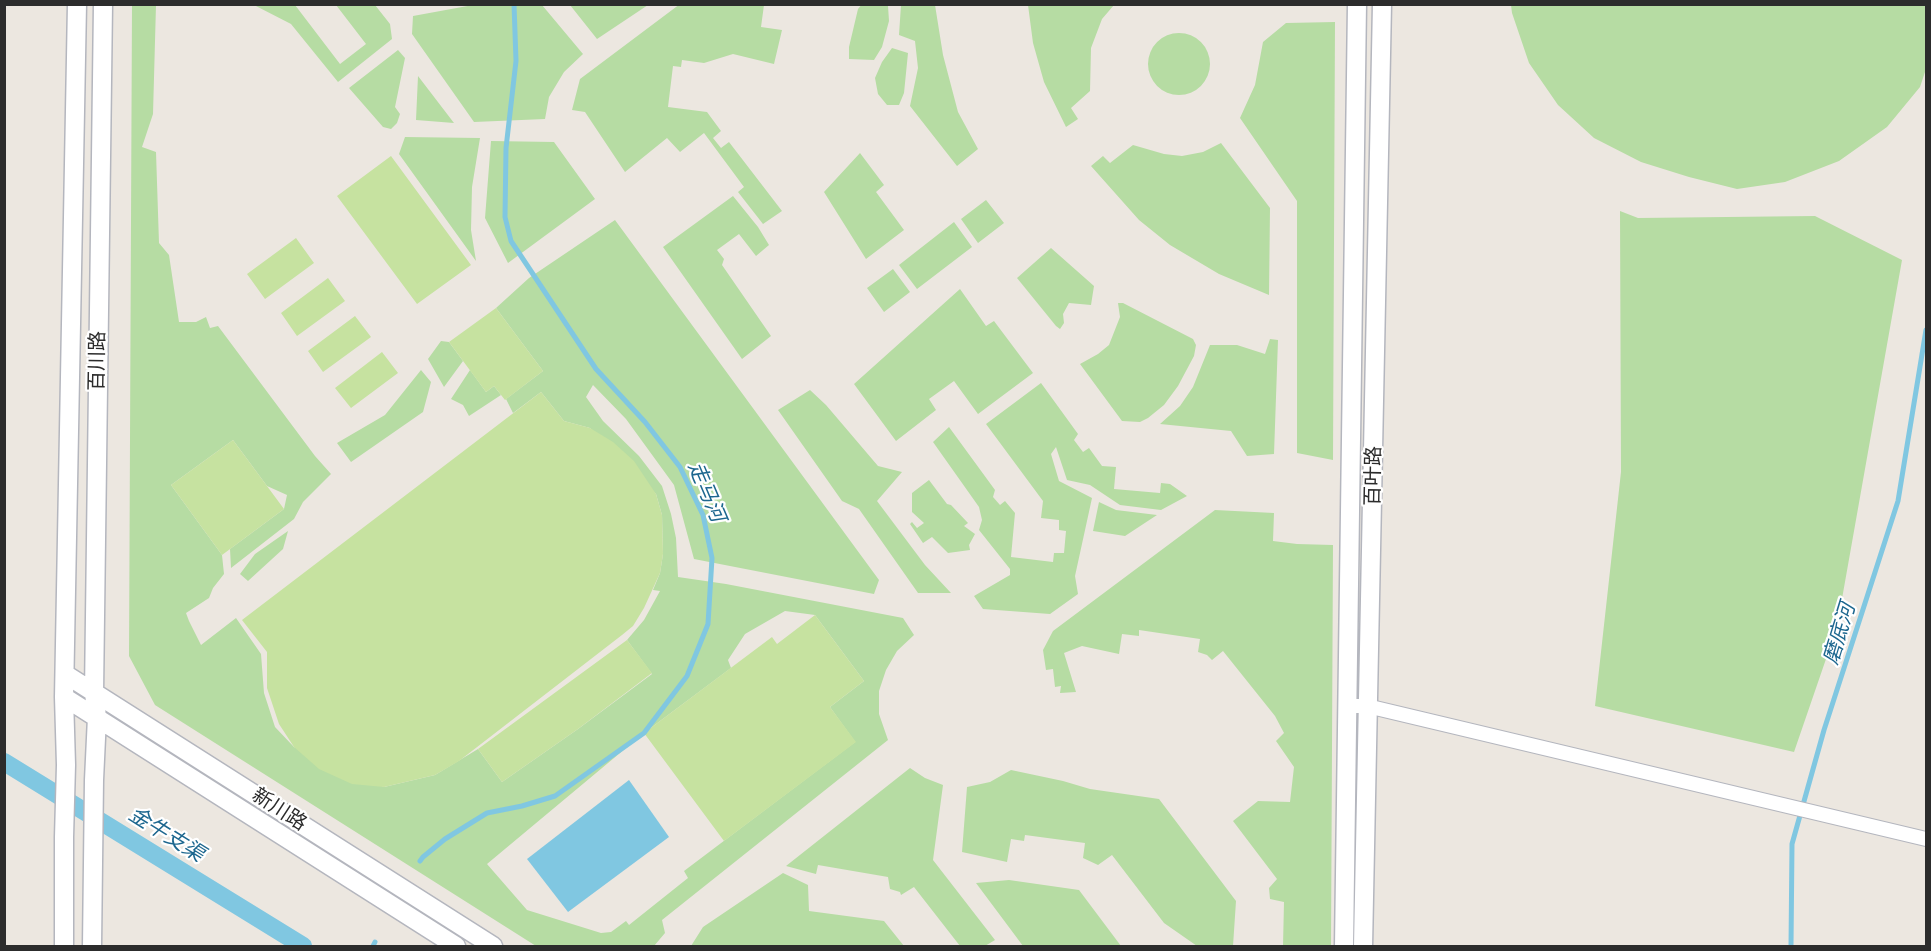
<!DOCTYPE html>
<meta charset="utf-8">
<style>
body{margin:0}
#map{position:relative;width:1931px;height:951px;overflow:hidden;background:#ece7e0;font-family:Helvetica,sans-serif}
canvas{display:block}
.frame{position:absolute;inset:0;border:6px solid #2c2c2c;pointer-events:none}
</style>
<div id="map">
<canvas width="1931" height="951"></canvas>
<div class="frame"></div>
</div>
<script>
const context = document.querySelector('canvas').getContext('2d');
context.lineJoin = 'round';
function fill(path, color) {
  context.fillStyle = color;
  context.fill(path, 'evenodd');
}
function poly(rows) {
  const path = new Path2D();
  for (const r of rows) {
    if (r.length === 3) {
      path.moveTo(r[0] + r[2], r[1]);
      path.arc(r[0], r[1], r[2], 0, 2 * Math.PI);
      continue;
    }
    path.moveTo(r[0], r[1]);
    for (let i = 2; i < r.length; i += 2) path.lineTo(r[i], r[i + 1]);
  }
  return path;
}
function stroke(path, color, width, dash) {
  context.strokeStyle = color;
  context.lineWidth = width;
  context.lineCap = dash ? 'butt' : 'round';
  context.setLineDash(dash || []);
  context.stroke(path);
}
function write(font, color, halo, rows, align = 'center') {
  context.font = font + ' Helvetica,"Noto Sans SC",sans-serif';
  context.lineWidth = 4.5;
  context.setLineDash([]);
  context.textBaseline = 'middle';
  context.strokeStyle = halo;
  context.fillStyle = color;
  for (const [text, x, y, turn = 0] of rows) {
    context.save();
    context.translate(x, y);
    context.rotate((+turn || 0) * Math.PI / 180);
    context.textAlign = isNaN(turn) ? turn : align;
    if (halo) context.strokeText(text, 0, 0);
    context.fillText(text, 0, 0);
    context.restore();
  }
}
fill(poly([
 [132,4,156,5,153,114,142,147,156,152,159,243,169,255,179,322,196,322,206,317,210,328,218,326,315,456,331,474,303,502,294,519,231,568,230,549,284,509,287,495,267,486,233,440,171,485,222,555,224,574,213,588,209,598,186,613,189,621,201,645,236,618,261,654,264,693,275,727,294,747,384,787,435,775,478,749,502,782,578,729,652,674,627,640,644,620,660,591,653,590,660,573,663,554,662,515,656,494,590,428,564,421,541,392,513,413,506,399,543,371,496,308,529,278,615,220,879,580,874,594,694,559,674,485,626,419,593,385,586,397,603,421,639,456,662,486,671,514,676,538,678,577,726,584,903,618,914,635,897,651,886,670,879,691,879,714,888,740,662,920,665,933,654,946,536,946,155,705,129,656],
 [785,611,815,615,864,681,830,707,855,742,684,871,688,878,629,925,626,921,611,932,601,933,527,910,487,864,644,733,731,668,728,660,745,634],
 [680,4,764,5,761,27,782,30,774,64,733,54,704,63,682,60,681,67,673,66,668,107,707,112,721,131,713,138,721,148,729,142,782,211,763,224,738,192,744,187,704,133,680,152,667,138,625,172,585,112,572,110,580,79],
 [862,4,887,5,888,6,889,21,882,47,874,60,849,59,849,47,858,9],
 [254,5,295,5,340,64,366,44,336,5,375,5,390,24,392,39,338,82,291,24],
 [473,5,542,5,583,54,564,72,549,97,545,119,474,122,412,34,413,16],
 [570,5,648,5,597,39],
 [901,5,935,5,943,55,958,112,978,149,957,166,910,106,918,68,915,41,899,35],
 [1028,5,1114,5,1102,19,1091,48,1090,91,1071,108,1078,119,1066,127,1044,82,1033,43],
 [1511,5,1926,5,1926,69,1920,87,1887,127,1839,161,1785,182,1737,189,1689,177,1641,162,1594,138,1558,105,1529,63,1512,13],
 [1335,22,1333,460,1297,453,1297,201,1240,118,1255,85,1263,42,1286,23],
 [1179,64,31],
 [892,48,908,53,904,93,899,105,887,105,878,94,875,78,882,62],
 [398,50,405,58,395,107,400,114,397,123,391,129,383,127,349,88],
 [418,76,454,123,416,120],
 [405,137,480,138,472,187,471,230,476,261,399,154],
 [491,141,554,142,595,199,508,263,485,218],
 [1221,143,1270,208,1269,295,1219,274,1170,245,1139,220,1091,166,1103,156,1110,163,1133,145,1164,154,1182,156,1203,152],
 [860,153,884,185,876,192,904,230,866,259,824,192],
 [733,196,758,227,769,245,756,256,739,234,717,250,724,259,722,265,771,336,742,359,663,247],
 [986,200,1004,223,978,243,961,219],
 [1620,211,1638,218,1815,216,1902,260,1837,627,1794,752,1595,706,1621,472],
 [954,222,972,247,917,289,899,265],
 [1051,248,1094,286,1091,305,1069,303,1063,314,1064,323,1060,329,1056,326,1017,278],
 [893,269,910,292,884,312,867,288],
 [960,289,986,326,994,321,1033,373,978,414,954,381,929,399,936,410,896,441,854,384],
 [1118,303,1123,303,1193,339,1196,345,1194,356,1178,386,1164,405,1148,418,1140,422,1122,421,1080,364,1098,354,1109,345,1120,317],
 [1270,339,1278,340,1274,454,1247,456,1231,431,1160,424,1180,406,1193,387,1210,345,1237,345,1265,354],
 [441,341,449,342,463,361,444,387,428,359],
 [421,370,431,382,423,412,351,462,337,443,385,415],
 [470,370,486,392,494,386,501,395,469,416,463,405,451,399],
 [1041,383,1078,434,1074,440,1083,452,1089,448,1102,466,1116,467,1114,489,1160,493,1161,483,1170,484,1187,496,1161,510,1120,505,1090,485,1067,480,1056,447,1051,454,1059,481,1092,498,1075,576,1078,594,1050,614,983,609,974,596,1010,575,1010,569,979,530,982,520,979,507,933,442,949,427,995,490,993,497,1000,505,1005,501,1015,513,1011,557,1053,562,1054,553,1064,553,1066,531,1059,530,1059,520,1041,518,1043,501,986,424],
 [810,390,826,405,878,466,902,472,877,501,925,565,951,593,918,593,859,509,842,501,778,410],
 [929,480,947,504,951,505,968,523,964,526,975,534,969,545,970,550,948,553,932,537,923,543,910,524,912,522,917,528,924,523,912,512,912,493],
 [1099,502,1116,510,1157,515,1125,536,1093,531],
 [1215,510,1274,513,1273,541,1297,544,1333,545,1331,946,1283,946,1284,902,1270,899,1269,888,1277,879,1233,821,1258,801,1290,802,1294,767,1276,741,1284,733,1275,716,1223,651,1212,660,1207,655,1198,652,1200,639,1139,630,1139,636,1122,634,1119,654,1082,646,1064,653,1076,692,1060,693,1061,686,1055,687,1053,669,1046,670,1043,650,1053,631],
 [288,531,283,549,248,581,240,574,255,554],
 [910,768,925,778,943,785,933,860,995,940,985,946,960,946,914,887,901,895,900,892,890,889,888,877,818,865,816,874,786,866],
 [1011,770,1063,781,1090,789,1159,799,1236,901,1233,946,1197,946,1164,923,1112,855,1098,865,1083,858,1085,843,1025,835,1024,841,1011,839,1007,862,962,852,967,787,990,782],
 [783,873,808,885,809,911,884,921,904,946,691,946,703,927],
 [1009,880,1079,890,1121,946,1023,946,976,883]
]), '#b6dca3');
fill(poly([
 [391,156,471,265,417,304,337,196],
 [296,238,314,263,265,299,247,274],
 [328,278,345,301,297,336,281,313],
 [496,308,543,371,505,400,494,386,486,392,449,342],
 [355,316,371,337,323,372,308,351],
 [382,352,398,373,351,408,335,388],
 [541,392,564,421,590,428,613,442,634,461,656,494,662,515,663,554,660,573,644,608,633,626,622,635,459,761,435,775,384,787,352,784,319,769,294,747,279,724,267,688,267,652,242,620],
 [233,440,284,509,222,555,171,485],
 [815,615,864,681,830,707,856,742,724,841,644,733,772,637,777,644],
 [627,640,652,673,578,729,502,782,478,749]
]), '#c6e2a0');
fill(poly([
 [629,780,669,837,568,912,527,859]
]), '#80c7e1');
stroke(poly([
 [420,861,423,857,445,839,487,813,522,806,555,796,644,733,687,676,708,624,712,558,703,515,680,467,645,422,596,369,511,241,505,217,506,148,516,61,514,4],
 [296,946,299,943],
 [373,946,375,942],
 [1791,946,1792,844,1824,730,1898,501,1926,330]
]), '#80c7e1', 5);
stroke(poly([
 [4,762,303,946]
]), '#80c7e1', 18);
const street = poly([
 [1348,706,1367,706,1926,839]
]);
const secondary = poly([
 [65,674,493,946],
 [64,697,456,946],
 [64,946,64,837,66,765,64,697,77,4],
 [92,946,94,780,97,717,94,693,103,4],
 [1344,946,1357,4],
 [1363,946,1382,4]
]);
stroke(street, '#b4b6be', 16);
stroke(secondary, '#b4b6be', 21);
stroke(street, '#fff', 14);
stroke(secondary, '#fff', 18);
write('20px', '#2c2c2c', '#fff', [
 ["百川路",98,361,-89],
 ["百叶路",1374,476,-89],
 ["新川路",279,810,33]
]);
write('italic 21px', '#1d678f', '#fff', [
 ["走马河",706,492,67],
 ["磨底河",1840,634,-73],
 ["金牛支渠",166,835,32]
]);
</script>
